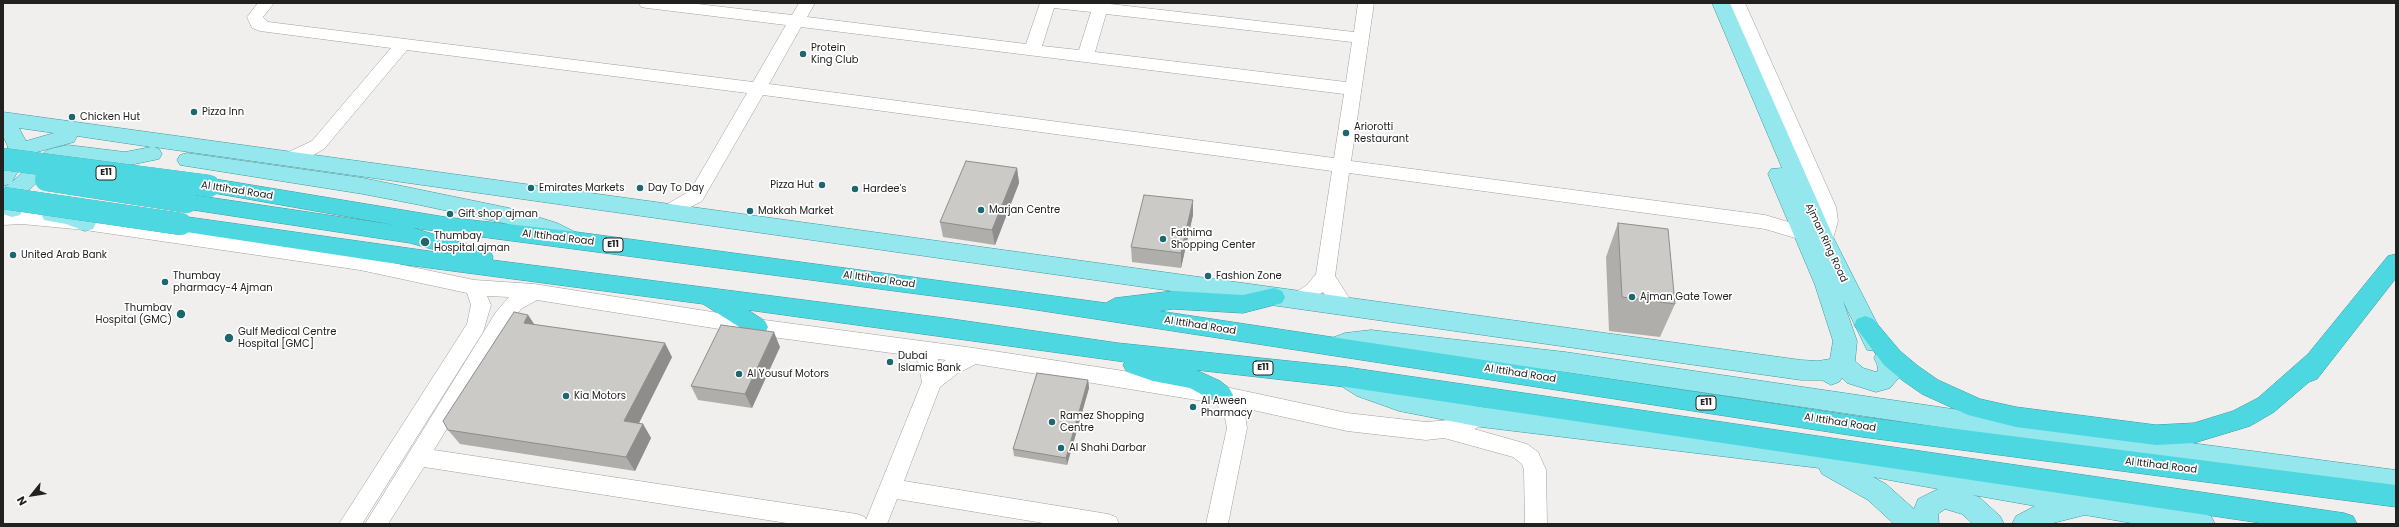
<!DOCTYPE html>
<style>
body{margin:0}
#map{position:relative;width:2399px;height:527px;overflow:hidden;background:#f1efed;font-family:Poppins,sans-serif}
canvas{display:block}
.frame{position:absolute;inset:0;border:4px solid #222120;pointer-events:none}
.north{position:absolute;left:12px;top:475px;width:40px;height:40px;-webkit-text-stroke:3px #fff;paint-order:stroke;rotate:240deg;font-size:11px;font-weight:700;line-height:16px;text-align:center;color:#222120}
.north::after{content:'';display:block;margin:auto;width:14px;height:18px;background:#222120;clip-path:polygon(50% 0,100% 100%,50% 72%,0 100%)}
</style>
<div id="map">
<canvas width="2399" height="527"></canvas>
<div class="frame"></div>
<div class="north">N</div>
</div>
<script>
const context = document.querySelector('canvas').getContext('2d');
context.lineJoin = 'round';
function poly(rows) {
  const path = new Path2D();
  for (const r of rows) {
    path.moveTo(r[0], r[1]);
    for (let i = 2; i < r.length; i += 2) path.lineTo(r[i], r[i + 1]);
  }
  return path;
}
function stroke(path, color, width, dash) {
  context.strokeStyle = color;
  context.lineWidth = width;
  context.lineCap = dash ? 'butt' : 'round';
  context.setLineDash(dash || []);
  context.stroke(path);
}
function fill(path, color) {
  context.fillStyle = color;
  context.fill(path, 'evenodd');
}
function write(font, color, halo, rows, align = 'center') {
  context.font = font + ' Poppins,sans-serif';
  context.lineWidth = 3.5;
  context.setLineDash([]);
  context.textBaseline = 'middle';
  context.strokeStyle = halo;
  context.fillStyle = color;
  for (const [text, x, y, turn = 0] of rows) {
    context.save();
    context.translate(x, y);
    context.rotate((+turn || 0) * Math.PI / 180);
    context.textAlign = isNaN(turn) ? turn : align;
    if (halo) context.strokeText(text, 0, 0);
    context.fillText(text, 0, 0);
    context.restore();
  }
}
const minor = poly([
 [258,3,274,3,263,17,268,22,753,82,786,25,647,8,641,7,639,3,689,3,792,15,799,3,815,3,807,17,1026,44,1040,3,1101,3,1354,32,1358,3,1374,3,1351,161,1765,215,1809,228,1811,233,1809,238,1802,240,1765,229,1349,173,1335,276,1355,307,1352,312,1345,315,1338,312,1323,292,1305,305,1298,308,1291,305,1288,300,1291,295,1307,285,1316,274,1332,171,763,95,702,201,668,219,662,217,659,212,662,207,690,191,747,93,407,50,324,149,310,157,288,165,282,163,279,159,282,155,312,141,391,48,260,31,252,28,247,17,258,3],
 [1054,8,1091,12,1079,50,1042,46,1054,8],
 [1106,14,1352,42,1346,82,1095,52,1106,14],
 [801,27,1344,94,1334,158,769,84,801,27],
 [1729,3,1745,3,1836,207,1838,221,1831,246,1824,248,1817,246,1815,241,1820,221,1818,207,1729,3],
 [22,210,85,216,360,256,474,280,534,284,757,319,974,348,1221,386,1347,413,1426,422,1449,420,1481,408,1488,411,1491,417,1488,423,1474,429,1527,444,1538,452,1546,470,1547,524,1525,524,1524,470,1522,464,1513,457,1444,438,1426,440,1347,431,1244,408,1247,428,1228,524,1206,524,1227,428,1224,413,1215,403,976,364,958,373,940,387,904,481,1108,514,1116,517,1119,524,1049,524,897,499,887,524,793,524,424,467,388,524,365,524,496,312,509,297,487,296,491,305,483,332,362,524,339,524,467,324,471,305,467,293,360,270,85,230,22,224,3,225,3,211,22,210],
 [537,300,757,335,914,356,918,362,922,382,866,520,865,517,857,514,434,450,510,324,521,309,537,300],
 [938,359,946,360,939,365,938,359]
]);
const major = poly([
 [1712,3,1730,3,1835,241,1887,343,1883,349,1894,351,1901,363,1902,374,1890,388,1876,392,1847,383,1842,378,1839,382,1831,385,1822,380,1801,380,154,147,159,149,162,154,159,159,125,166,68,159,60,161,16,202,23,209,20,215,12,217,3,214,3,189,9,184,3,186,3,152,8,147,3,136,3,112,1801,360,1818,361,1830,359,1833,341,1815,285,1768,174,1771,169,1782,168,1712,3],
 [19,128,54,133,26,141,19,128],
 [77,136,151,147,125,152,68,145,54,148,47,150,12,182,25,158,37,152,74,142,77,136],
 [1843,301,1867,350,1878,351,1874,358,1877,364,1878,370,1876,372,1863,368,1855,361,1857,341,1843,301],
 [187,153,363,178,509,208,557,223,577,233,580,239,577,245,569,247,541,235,508,224,420,205,363,194,180,165,177,160,180,155,187,153],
 [52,206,77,210,93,217,96,223,93,229,85,231,66,224,44,220,41,214,44,208,52,206],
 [1371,330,1565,352,2123,434,2396,470,2396,492,2123,454,1565,372,1371,348,1354,349,1337,355,1329,353,1325,346,1329,339,1345,333,1371,330],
 [1346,367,1373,382,1399,391,1481,407,1802,443,2202,513,2211,516,2215,524,2137,524,2085,515,2049,524,2012,524,2016,516,2035,506,1973,495,1979,497,2000,516,2004,524,1973,524,1962,514,1945,509,1938,514,1939,524,1894,524,1868,500,1822,474,1819,468,1481,427,1399,411,1357,396,1338,384,1334,377,1338,370,1346,367],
 [1873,477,1938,489,1918,499,1914,509,1886,484,1873,477]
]);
const highway = poly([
 [209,178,445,217,569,231,1106,303,1115,298,1173,291,1243,295,1274,288,1282,291,1285,297,1282,303,1243,313,1173,309,1159,311,1862,417,2396,485,2396,507,1862,437,1017,307,413,228,490,251,493,257,492,260,952,319,1118,343,1346,367,2344,513,2353,516,2357,524,2267,524,1346,387,1196,370,1220,381,1229,388,1233,395,1229,402,1221,405,1190,388,1153,381,1127,372,1123,365,1125,362,748,310,765,321,768,327,765,333,757,336,749,333,703,304,384,262,173,230,170,224,173,218,181,216,450,254,410,243,180,208,176,202,180,196,187,194,395,225,202,191,199,186,202,181,209,178],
 [2396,254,2396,278,2317,379,2309,382,2274,412,2250,426,2194,443,2156,445,2016,427,1968,415,1922,394,1902,380,1884,365,1854,325,1857,319,1865,316,1873,319,1900,351,1918,366,1938,380,1980,399,2016,407,2156,425,2194,423,2233,411,2258,398,2308,354,2388,256,2396,254]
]);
stroke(minor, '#a19f9c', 1);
stroke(major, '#3e979d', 1);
stroke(highway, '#3e979d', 1);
fill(minor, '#fff');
fill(major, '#94e7ed');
fill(highway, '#4dd7e1');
const highwayBridge = poly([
 [3,159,209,186],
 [46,180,187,202],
 [3,198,181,224]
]);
stroke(highwayBridge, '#3e979d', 22, []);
stroke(highwayBridge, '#4dd7e1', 22);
fill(poly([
 [1017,168,1019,183,995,245,943,237,940,222],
 [1193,215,1181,268,1132,262,1131,247],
 [1618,223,1675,304,1660,337,1609,331,1606,257],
 [528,315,534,324,672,357,639,423,643,424,651,438,635,471,460,444,448,430],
 [780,347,752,408,698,400,691,386],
 [1088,380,1089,388,1067,465,1014,456,1013,449]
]), '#afaeab');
fill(poly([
 [1017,168,1019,183,995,245,992,230],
 [1193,200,1193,215,1181,268,1181,253],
 [528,315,538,330,524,323],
 [774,332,780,347,752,408,745,394],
 [665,343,672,357,633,435,624,421],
 [1088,380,1089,388,1067,465,1066,458],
 [643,424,651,438,635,471,626,457]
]), '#8e8d8b');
const building = poly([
 [966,161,1017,168,992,230,940,222,966,161],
 [1144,195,1193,200,1181,253,1131,247,1144,195],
 [1618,223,1668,229,1675,304,1622,297,1618,223],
 [514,312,528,315,524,323,665,343,624,421,643,424,626,457,448,430,443,421,514,312],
 [721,325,774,332,745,394,691,386,721,325],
 [1037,373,1088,380,1066,458,1013,449,1037,373]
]);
fill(building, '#cbcac7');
stroke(building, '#8e8d8b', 1);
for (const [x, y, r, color] of [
 [803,54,4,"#1c686e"],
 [194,112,4,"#1c686e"],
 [72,117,4,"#1c686e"],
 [1346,133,4,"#1c686e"],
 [822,185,4,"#1c686e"],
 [531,188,4,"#1c686e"],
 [640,188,4,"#1c686e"],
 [855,189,4,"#1c686e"],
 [981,210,4,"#1c686e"],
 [750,211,4,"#1c686e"],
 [450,214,4,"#1c686e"],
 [1163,239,4,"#1c686e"],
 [425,242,5,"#1c686e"],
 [13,255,4,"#1c686e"],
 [1208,276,4,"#1c686e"],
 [165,282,4,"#1c686e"],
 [1632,297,4,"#1c686e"],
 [181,314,5,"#1c686e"],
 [229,338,5,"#1c686e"],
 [890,362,4,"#1c686e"],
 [739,374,4,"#1c686e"],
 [566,396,4,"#1c686e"],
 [1193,407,4,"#1c686e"],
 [1052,422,4,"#1c686e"],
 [1061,448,4,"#1c686e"]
]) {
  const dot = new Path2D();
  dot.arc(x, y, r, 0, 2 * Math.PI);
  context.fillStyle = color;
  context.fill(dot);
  stroke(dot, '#fff', 1.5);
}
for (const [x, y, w] of [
 [106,173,20],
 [613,245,20],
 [1263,368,20],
 [1706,403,20]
]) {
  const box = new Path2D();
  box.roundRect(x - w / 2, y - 7, w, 14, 3);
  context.fillStyle = '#fff';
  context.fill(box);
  stroke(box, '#222120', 1);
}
write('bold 9px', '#222120', null, [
 ["E11",106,173],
 ["E11",613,245],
 ["E11",1263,368],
 ["E11",1706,403]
]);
write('10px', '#222120', '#fff', [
 ["Protein",811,48],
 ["King Club",811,60],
 ["Pizza Inn",202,112],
 ["Chicken Hut",80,117],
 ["Ariorotti",1354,127],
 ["Restaurant",1354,139],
 ["Pizza Hut",814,185,"right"],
 ["Emirates Markets",539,188],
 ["Day To Day",648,188],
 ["Hardee's",863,189],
 ["Marjan Centre",989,210],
 ["Makkah Market",758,211],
 ["Gift shop ajman",458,214],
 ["Fathima",1171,233],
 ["Shopping Center",1171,245],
 ["Thumbay",434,236],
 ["Hospital ajman",434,248],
 ["United Arab Bank",21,255],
 ["Thumbay",173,276],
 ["pharmacy-4 Ajman",173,288],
 ["Fashion Zone",1216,276],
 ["Ajman Gate Tower",1640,297],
 ["Thumbay",172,308,"right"],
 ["Hospital (GMC)",172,320,"right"],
 ["Gulf Medical Centre",238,332],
 ["Hospital [GMC]",238,344],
 ["Dubai",898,356],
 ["Islamic Bank",898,368],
 ["Al Yousuf Motors",747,374],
 ["Kia Motors",574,396],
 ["Al Aween",1201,401],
 ["Pharmacy",1201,413],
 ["Ramez Shopping",1060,416],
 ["Centre",1060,428],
 ["Al Shahi Darbar",1069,448]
], 'left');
write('10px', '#222120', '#fff', [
 ["Al Ittihad Road",237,191,9],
 ["Al Ittihad Road",558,238,7],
 ["Ajman Ring Road",1826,243,65],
 ["Al Ittihad Road",879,280,8],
 ["Al Ittihad Road",1200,326,9],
 ["Al Ittihad Road",1520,374,9],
 ["Al Ittihad Road",1840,423,9],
 ["Al Ittihad Road",2161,466,7]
]);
</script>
